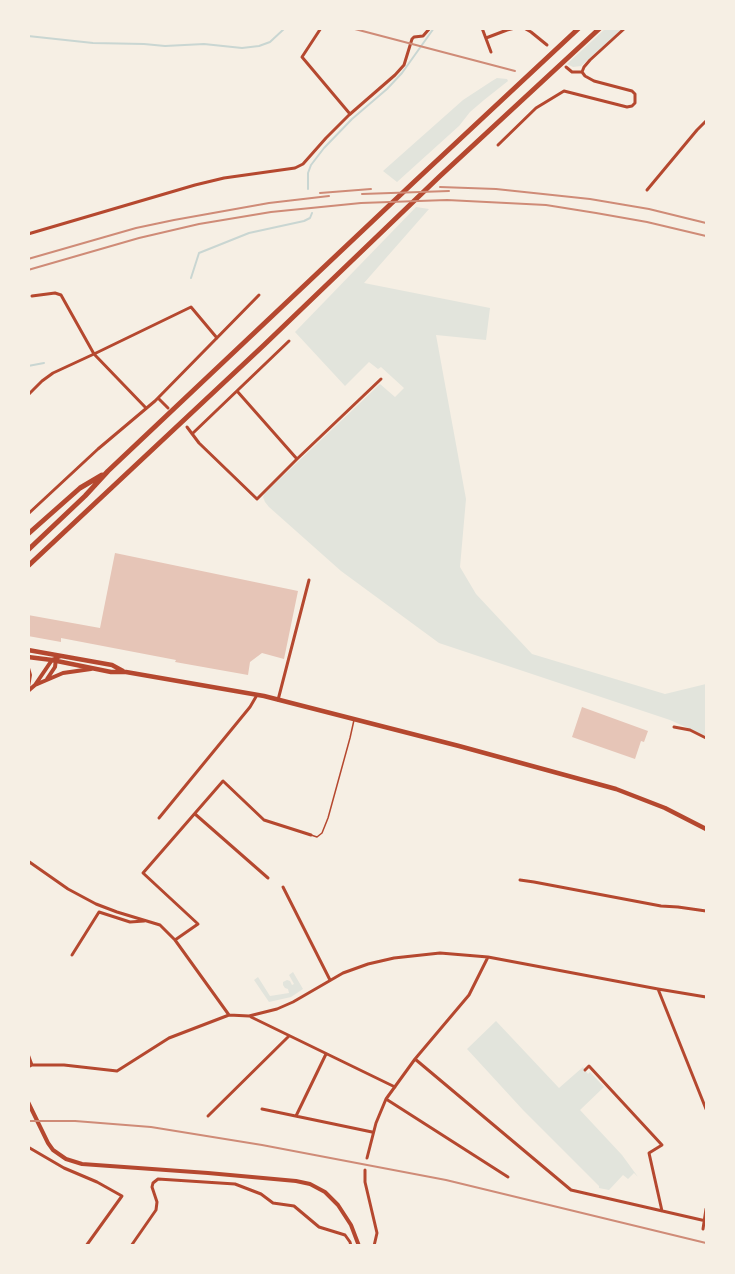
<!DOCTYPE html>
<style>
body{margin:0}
#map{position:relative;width:735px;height:1274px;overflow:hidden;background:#f6efe4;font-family:"Public Sans",sans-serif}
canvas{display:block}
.frame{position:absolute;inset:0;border:30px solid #f6efe4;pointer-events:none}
</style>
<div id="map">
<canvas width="735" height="1274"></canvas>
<div class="frame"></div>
</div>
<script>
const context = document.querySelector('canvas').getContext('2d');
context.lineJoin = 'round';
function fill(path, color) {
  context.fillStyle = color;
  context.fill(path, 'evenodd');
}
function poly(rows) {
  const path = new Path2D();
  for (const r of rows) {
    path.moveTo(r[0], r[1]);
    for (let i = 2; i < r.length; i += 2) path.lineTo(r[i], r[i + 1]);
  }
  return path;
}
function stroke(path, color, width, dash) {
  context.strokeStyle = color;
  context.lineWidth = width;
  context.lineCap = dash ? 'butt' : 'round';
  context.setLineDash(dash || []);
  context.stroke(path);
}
fill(poly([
 [605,29,622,29,581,66,573,67,567,64],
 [497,78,507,79,508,81,484,100,470,112,459,126,397,182,383,171,463,100,492,81],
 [416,207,429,209,364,283,490,308,486,340,436,335,466,499,460,567,476,594,532,654,665,694,706,684,706,736,670,720,439,643,341,571,269,507,265,502,263,497,265,493,380,384,395,397,404,388,381,367,378,369,369,362,345,386,295,332],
 [293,972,303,989,291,997,269,1002,254,980,258,977,270,996,289,993,288,989,285,988,283,985,283,982,287,980,290,981,292,985,294,984,289,975],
 [496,1021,559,1088,583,1067,588,1074,590,1072,604,1087,580,1110,622,1155,638,1177,634,1173,628,1179,623,1175,609,1190,599,1188,599,1186,523,1110,467,1049]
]), '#e2e4dc');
stroke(poly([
 [28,36,93,43,144,44,165,46,204,44,242,48,259,46,270,42,285,28],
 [308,189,308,173,311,165,324,148,352,119,387,89,402,73,434,28],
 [191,278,199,253,249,233,304,221,310,218,312,213],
 [28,366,44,363]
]), '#c9d6d2', 2);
fill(poly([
 [115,553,298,591,284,659,262,653,250,662,248,675,175,662,176,660,61,638,61,642,28,636,28,615,100,628],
 [582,707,648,731,644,742,641,741,635,759,572,737]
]), '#e6c5b7');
stroke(poly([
 [311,835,317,837,322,833,328,818,350,738,354,720]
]), '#b5482f', 1.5);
stroke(poly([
 [321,28,302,57,350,114],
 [482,28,491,52],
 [524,28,531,32,547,45],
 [486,38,507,30,515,28],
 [582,72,584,67,590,60,625,28],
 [498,145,536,108,564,91,627,107,632,106,635,103,635,94,632,91,594,81,585,76,582,72,572,72,566,67],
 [647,190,697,130,706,121],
 [28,234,195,185,224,178,295,168,303,164,326,138,349,115,395,75,404,65,412,39,414,37,423,36,430,28],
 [237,391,297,459,381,379],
 [28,395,42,381,53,373,94,354,61,295,55,293,32,296],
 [158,398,168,408],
 [146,408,94,354,191,307,217,338],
 [187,427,199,443,257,499,297,459],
 [192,434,289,341],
 [28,514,98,449,155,401,259,295],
 [278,700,309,580],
 [674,727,690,730,706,738],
 [195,814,268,878],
 [159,818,250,707,257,695],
 [28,861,68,889,96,904,117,912,160,925,175,940,229,1015],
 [520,880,534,882,661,906,678,907,706,911],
 [283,887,330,980],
 [175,940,198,924,143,873,223,781,264,820,311,835],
 [72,955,99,912,130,922,144,921],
 [658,989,706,1109],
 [251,1017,395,1087],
 [28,1054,32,1065],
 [415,1059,571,1190,706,1221],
 [28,1067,32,1065,64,1065,117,1071,169,1038,229,1015,249,1016,277,1009,293,1002,343,973,368,964,394,958,440,953,488,957,658,989,706,997],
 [585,1070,589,1066,662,1145,649,1153,662,1211],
 [386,1099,508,1177],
 [262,1109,372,1132],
 [208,1116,289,1036],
 [296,1116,326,1054],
 [28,1147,64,1168,97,1182,122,1196,86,1246],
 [367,1158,376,1123,386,1099,415,1059,469,995,488,957],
 [365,1170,365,1182,377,1233,374,1246],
 [703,1229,706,1209],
 [131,1246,156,1210,157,1202,152,1187,153,1183,158,1179,235,1184,261,1194,273,1203,294,1206,319,1227,345,1235,350,1242,351,1246]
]), '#b5482f', 3);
stroke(poly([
 [28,668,30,675,28,687],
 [47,679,55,667,56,659],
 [35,685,63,673,91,669],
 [28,691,35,685,52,660,61,656],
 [28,1102,48,1143,53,1150,66,1159,82,1164,208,1173,296,1181,310,1184,325,1192,338,1205,351,1225,359,1246]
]), '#b5482f', 4);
stroke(poly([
 [28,650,112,665,123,671],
 [28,657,52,660,111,672,126,672,264,696,459,746,616,789,665,808,706,829]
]), '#b5482f', 4.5);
stroke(poly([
 [28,534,80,488,102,475],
 [28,550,85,496,108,471,414,182,579,28],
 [28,566,264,345,439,177,600,28]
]), '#b5482f', 5);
stroke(poly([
 [351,28,515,71],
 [440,187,496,189,590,199,649,209,706,223],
 [320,193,371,189],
 [362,194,449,191],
 [28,259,136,228,174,220,269,203,329,196],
 [28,270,139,238,199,224,271,212,361,203,447,200,546,205,596,213,647,222,706,236],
 [28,1121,75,1121,151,1127,262,1145,446,1180,706,1243]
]), '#cf8b77', 2);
</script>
